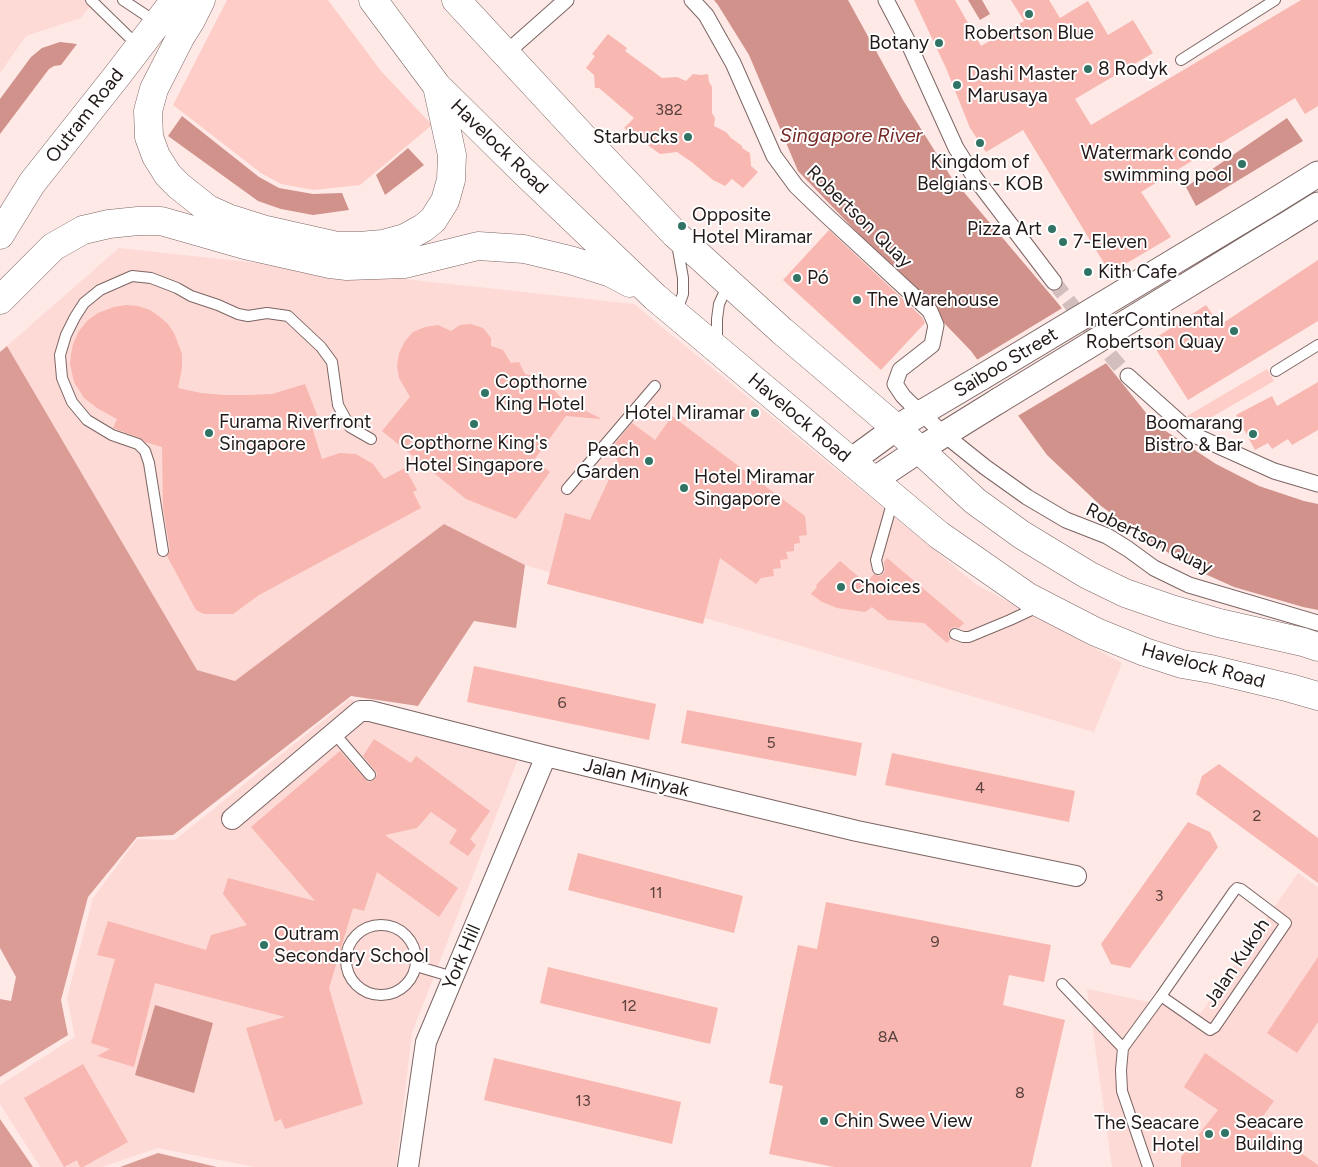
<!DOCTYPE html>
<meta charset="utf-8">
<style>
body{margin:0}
canvas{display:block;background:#fee9e6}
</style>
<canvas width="1318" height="1167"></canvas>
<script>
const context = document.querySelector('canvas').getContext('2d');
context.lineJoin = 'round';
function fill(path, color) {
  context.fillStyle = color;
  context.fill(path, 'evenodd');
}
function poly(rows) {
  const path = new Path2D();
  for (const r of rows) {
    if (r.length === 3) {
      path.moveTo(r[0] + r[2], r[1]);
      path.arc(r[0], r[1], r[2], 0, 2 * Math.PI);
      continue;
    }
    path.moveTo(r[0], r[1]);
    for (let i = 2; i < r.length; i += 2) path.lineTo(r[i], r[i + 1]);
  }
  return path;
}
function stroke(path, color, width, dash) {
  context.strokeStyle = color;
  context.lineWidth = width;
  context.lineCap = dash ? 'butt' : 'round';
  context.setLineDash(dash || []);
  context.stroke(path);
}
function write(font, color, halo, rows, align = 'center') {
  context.font = font + ' Figtree,sans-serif';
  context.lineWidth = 4;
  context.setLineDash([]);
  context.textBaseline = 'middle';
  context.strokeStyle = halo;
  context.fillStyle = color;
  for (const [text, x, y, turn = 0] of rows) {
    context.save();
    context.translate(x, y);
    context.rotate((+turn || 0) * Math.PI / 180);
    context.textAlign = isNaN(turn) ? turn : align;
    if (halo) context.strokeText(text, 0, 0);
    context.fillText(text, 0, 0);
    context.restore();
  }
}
fill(poly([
 [0,0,95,0,81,18,26,36,0,73],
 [119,248,634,304,977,585,1122,663,1094,732,525,565,444,524,235,681,197,670,7,346],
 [350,699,518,759,412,1033,396,1167,255,1167,158,1148,102,1167,40,1167,0,1104,0,1085,75,1037,67,998,93,898,137,839,175,840],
 [1298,873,1318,887,1318,1167,1112,1167,1087,989,1201,1013]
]), '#fddad6');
fill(poly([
 [227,0,328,0,381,71,432,125,360,185,314,190,281,184,261,173,173,105],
 [1267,369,1274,381,1198,425,1187,416]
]), '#fecdc7');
fill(poly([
 [7,346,197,670,235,681,444,524,525,565,516,628,474,621,418,706,351,696,173,835,137,837,88,897,61,1000,68,1035,0,1077,0,999,11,1001,16,977,0,948,0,352],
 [0,1119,33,1167,0,1167],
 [158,1153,217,1167,120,1167]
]), '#db9c95');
fill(poly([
 [714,0,848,0,903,100,951,177,1056,301,1155,424,1216,464,1259,486,1304,501,1318,504,1318,610,1303,607,1234,587,1194,569,1145,538,1101,506,1047,455,971,351,798,171,749,55,718,5],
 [968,0,982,0,990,14,980,20],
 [60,42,77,44,61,65,54,66,49,69,0,134,0,99,31,57,42,48],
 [182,116,259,177,279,188,313,194,342,193,349,210,313,215,281,209,258,201,168,136],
 [1287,118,1303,141,1196,206,1186,187],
 [408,148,424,165,385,195,376,175],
 [155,1005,213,1023,194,1093,135,1075]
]), '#d1928b');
fill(poly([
 [1064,307,1108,362,1016,417,975,361]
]), '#fee9e6');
fill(poly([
 [914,0,955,0,981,46,1024,21,1011,0,1049,0,1060,18,1088,1,1108,35,1133,20,1153,53,1075,99,1091,125,1301,0,1318,0,1318,106,1305,114,1295,98,1141,192,1171,237,1110,273,1023,130,986,152,970,128,946,68],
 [608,34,627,48,625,51,662,78,677,77,686,81,693,74,701,75,708,74,709,82,712,87,712,113,715,118,714,126,726,132,731,138,742,146,742,148,750,153,751,166,758,172,743,188,732,179,725,186,713,180,694,164,693,163,677,152,660,154,624,128,634,118,599,88,595,88,594,75,586,68,595,56,592,54],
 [829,230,922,317,925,323,881,370,783,280],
 [1318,260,1318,321,1188,400,1157,351,1156,345,1157,337,1206,305,1220,325],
 [126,305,138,306,150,310,160,317,168,324,174,333,182,354,182,368,178,388,201,393,224,395,250,395,272,394,305,384,319,420,311,424,322,459,340,453,356,454,373,464,384,479,405,468,417,490,413,492,421,508,259,595,233,614,204,614,196,610,167,556,170,550,163,508,162,447,145,442,140,438,113,428,117,419,97,408,84,398,74,382,70,364,71,354,73,344,79,331,88,320,98,313,114,307],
 [471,324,483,328,491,338,491,346,503,350,511,363,519,362,525,374,540,378,539,385,554,390,562,399,600,418,600,419,566,416,534,460,550,472,516,519,466,499,382,431,410,397,399,378,397,365,399,353,405,341,413,332,425,327,438,325,451,331,460,325],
 [1318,382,1318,430,1292,445,1288,439,1272,449,1268,443,1255,450,1236,415,1272,396,1277,406],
 [672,416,805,516,807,535,799,536,800,543,794,544,794,551,786,552,788,559,780,560,781,568,773,569,774,576,761,578,756,584,720,558,703,624,547,584,565,513,590,520,618,460,608,452,632,423,655,440],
 [887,558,964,623,959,628,954,627,950,629,948,635,950,639,947,643,924,623,888,620,872,607,865,612,837,608,822,602,811,594,817,587,816,585,840,561,866,583,874,574,879,576,883,574,885,571,884,562],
 [474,666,656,704,649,740,467,702],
 [687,710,862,743,856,776,681,743],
 [374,739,411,763,416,756,490,811,470,839,476,845,468,856,449,843,457,830,431,812,417,828,385,835,458,888,439,917,377,872,364,911,353,908,329,988,363,1104,285,1129,281,1119,275,1122,246,1028,285,1017,155,983,134,1067,97,1056,110,1049,91,1043,115,959,97,955,108,921,206,950,211,935,247,925,223,894,228,878,315,901,251,827,340,751,365,779,368,782,374,780,376,778,377,773,363,756],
 [892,753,1075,791,1069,822,885,785],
 [1219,764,1318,838,1318,883,1196,794,1202,776],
 [1188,822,1210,832,1218,847,1130,968,1111,964,1101,944],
 [578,853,743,896,734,933,568,890],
 [826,902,1051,945,1044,982,1009,975,1003,1005,1065,1020,1031,1167,834,1167,769,1154,783,1086,769,1083,798,945,817,949],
 [1318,957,1318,1022,1297,1053,1267,1033],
 [548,967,718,1008,710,1044,540,1003],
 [1205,1053,1274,1101,1258,1123,1318,1165,1318,1167,1181,1167,1181,1157,1218,1110,1184,1087],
 [494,1058,681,1102,672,1144,484,1100],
 [83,1064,128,1142,83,1167,80,1167,77,1160,64,1167,24,1098]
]), '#f8b7b0');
stroke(poly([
 [1054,282,1111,356,1128,376]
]), '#d2bfbd', 15, [15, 8]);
const service = poly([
 [91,0,130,38,136,48],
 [123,0,147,16,159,17],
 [1181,60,1275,0],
 [676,313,683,294,683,278,677,244],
 [717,344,717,319,719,304,725,291,729,286],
 [1276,371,1318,345],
 [567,489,655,386],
 [163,551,149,463,145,451,138,444,112,435,87,420,72,402,62,378,60,355,66,335,75,317,84,303,100,290,132,276,151,278,177,288,191,296,218,305,238,314,248,316,267,313,288,316,321,347,332,362,338,405,350,427,371,439],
 [878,569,876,560,893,500],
 [955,634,963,637,969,637,1010,620,1040,606],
 [334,733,370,775],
 [381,960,35],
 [416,966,453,977],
 [1062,984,1123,1048],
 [1148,1167,1122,1091,1121,1070,1123,1048,1161,996,1234,891,1237,888,1241,889,1286,923,1215,1027,1210,1030,1161,996]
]);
const pedestrian = poly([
 [692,0,706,15,733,63,774,156,796,186,825,214,930,311,936,325,932,345,900,370,895,384,903,396,909,402,945,435,985,467,1027,497,1066,520,1107,536,1128,549,1154,568,1189,585,1318,623],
 [886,0,907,40,956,148,975,178,1054,282],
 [506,53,566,0],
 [1128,376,1194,435,1274,471,1318,484]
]);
const minor = poly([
 [232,819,360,711,370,711,546,756,857,831,1076,876],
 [408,1167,426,1042,546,756]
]);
const tertiary = poly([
 [1263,208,1318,174],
 [1281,228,1318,205],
 [851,461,896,428,982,377],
 [874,480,919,450,998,401]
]);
const primary = poly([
 [201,0,191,20,181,36,154,89,148,111,149,137,156,156,168,175,179,186,208,209,228,218,266,230,337,246,359,246,383,244,405,238,423,228,433,220,445,201,451,180,452,155,437,86],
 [373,0,437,86,521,169,655,297,939,535,1028,597,1096,632,1145,652,1182,664,1211,669,1290,688,1318,696],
 [456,0,583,137,675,234,782,331,896,428,975,501,1022,535,1088,575,1125,593,1171,609,1219,623,1303,642,1318,647],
 [0,235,32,183,116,77,175,0],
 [0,300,53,247,83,230,109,224,138,221,161,221,245,245,330,264,347,266,405,264,478,246,524,249,570,260,611,273,630,283]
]);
stroke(service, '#7c6563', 12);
stroke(pedestrian, '#7c6563', 17);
stroke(minor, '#7c6563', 22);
stroke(tertiary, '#7c6563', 27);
stroke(primary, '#7c6563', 29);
stroke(service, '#fff', 10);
stroke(pedestrian, '#fff', 15);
stroke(minor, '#fff', 20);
stroke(tertiary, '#fff', 25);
stroke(primary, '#fff', 28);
const tertiaryBridge = poly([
 [982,377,1263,208],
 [998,401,1281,228]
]);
stroke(tertiaryBridge, '#7c6563', 27, []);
stroke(tertiaryBridge, '#fff', 25);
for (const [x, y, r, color] of [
 [1029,14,5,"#317364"],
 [939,43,5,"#317364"],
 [1088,69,5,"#317364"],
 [957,85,5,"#317364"],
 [688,137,5,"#317364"],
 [980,143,5,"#317364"],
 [1242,164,5,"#317364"],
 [682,226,5,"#317364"],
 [1052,229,5,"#317364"],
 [1063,242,5,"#317364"],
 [1088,272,5,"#317364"],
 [797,278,5,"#317364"],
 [857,300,5,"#317364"],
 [1234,331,5,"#317364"],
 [485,393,5,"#317364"],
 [755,413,5,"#317364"],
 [474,424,5,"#317364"],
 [209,433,5,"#317364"],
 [1253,434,5,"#317364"],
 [649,461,5,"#317364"],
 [684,488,5,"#317364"],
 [841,587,5,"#317364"],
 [264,945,5,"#317364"],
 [824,1121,5,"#317364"],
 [1225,1133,5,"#317364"],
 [1209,1134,5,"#317364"]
]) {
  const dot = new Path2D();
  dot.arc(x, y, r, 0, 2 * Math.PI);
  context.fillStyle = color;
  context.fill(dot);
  stroke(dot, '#fff', 2);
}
write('16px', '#58403e', null, [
 ["382",669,110],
 ["6",562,703],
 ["5",771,743],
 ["4",980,788],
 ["2",1257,816],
 ["11",656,893],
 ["3",1159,896],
 ["9",935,942],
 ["12",629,1006],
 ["8A",888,1037],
 ["8",1020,1093],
 ["13",583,1101]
]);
write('19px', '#221918', '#fff', [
 ["Robertson Blue",1029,33,"center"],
 ["Botany",929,43,"right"],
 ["8 Rodyk",1098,69],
 ["Dashi Master",967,74],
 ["Marusaya",967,96],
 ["Starbucks",678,137,"right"],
 ["Watermark condo",1232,153,"right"],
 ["swimming pool",1232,175,"right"],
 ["Kingdom of",980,162,"center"],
 ["Belgians - KOB",980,184,"center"],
 ["Opposite",692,215],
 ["Hotel Miramar",692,237],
 ["Pizza Art",1042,229,"right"],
 ["7-Eleven",1073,242],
 ["Kith Cafe",1098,272],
 ["Pó",807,278],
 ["The Warehouse",867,300],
 ["InterContinental",1224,320,"right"],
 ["Robertson Quay",1224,342,"right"],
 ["Copthorne",495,382],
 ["King Hotel",495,404],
 ["Hotel Miramar",745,413,"right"],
 ["Furama Riverfront",219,422],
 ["Singapore",219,444],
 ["Boomarang",1243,423,"right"],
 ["Bistro & Bar",1243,445,"right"],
 ["Copthorne King's",474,443,"center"],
 ["Hotel Singapore",474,465,"center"],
 ["Peach",639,450,"right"],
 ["Garden",639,472,"right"],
 ["Hotel Miramar",694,477],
 ["Singapore",694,499],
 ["Choices",851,587],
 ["Outram",274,934],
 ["Secondary School",274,956],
 ["Chin Swee View",834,1121],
 ["Seacare",1235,1122],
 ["Building",1235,1144],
 ["The Seacare",1199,1123,"right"],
 ["Hotel",1199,1145,"right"]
], 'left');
write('19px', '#221918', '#fff', [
 ["Outram Road",85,116,-52],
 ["Havelock Road",499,147,44],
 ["Robertson Quay",859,217,44],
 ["Saiboo Street",1006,363,-31],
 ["Havelock Road",799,418,40],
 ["Robertson Quay",1149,539,26],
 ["Havelock Road",1203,666,15],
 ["Jalan Minyak",636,778,14],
 ["York Hill",462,957,-67],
 ["Jalan Kukoh",1237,963,-56]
]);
write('italic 20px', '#742925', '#fff', [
 ["Singapore River",851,136]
]);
</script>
